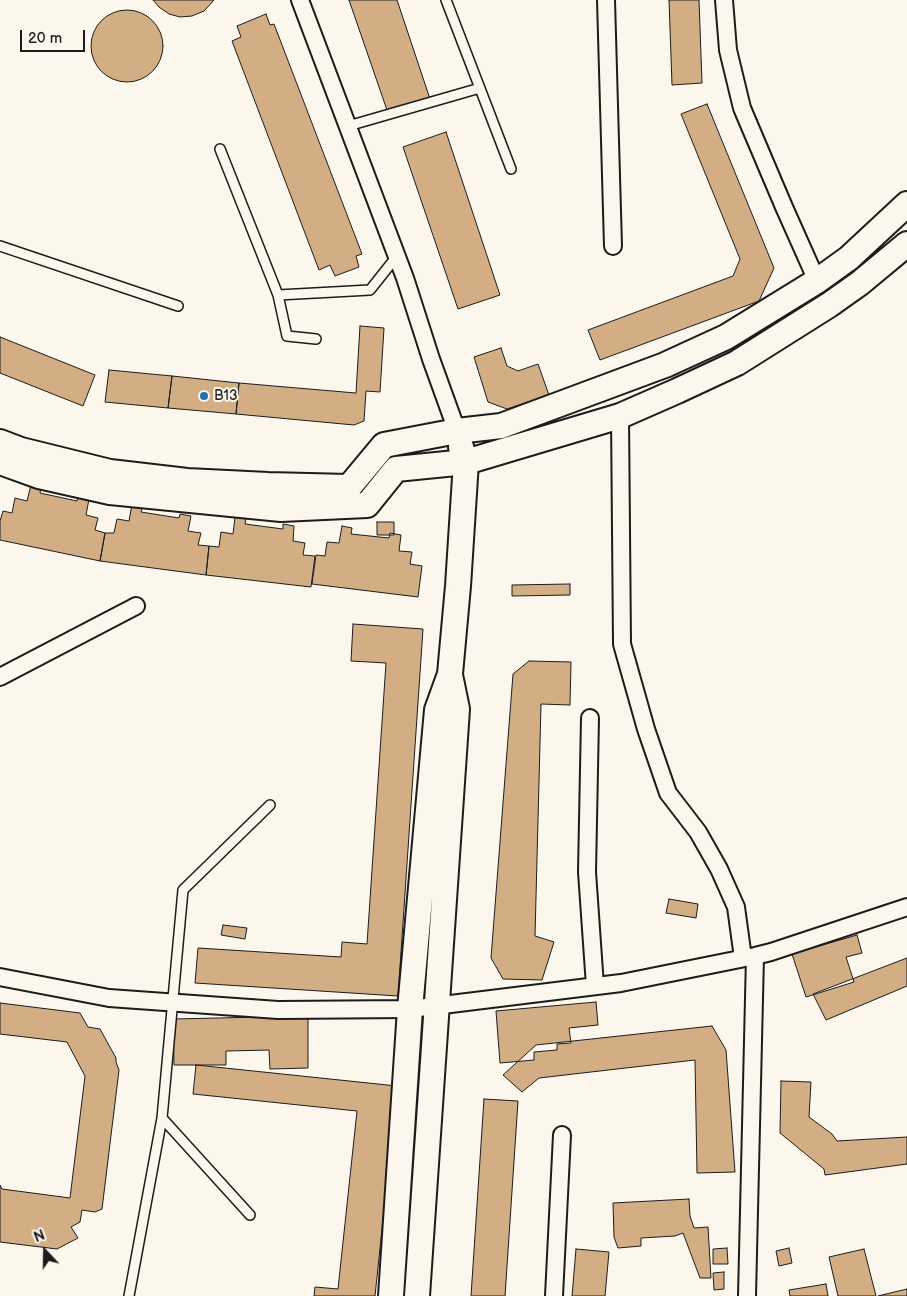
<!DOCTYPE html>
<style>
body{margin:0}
#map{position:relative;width:907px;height:1296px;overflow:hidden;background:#fbf7ec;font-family:"Balsamiq Sans",sans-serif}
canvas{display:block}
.north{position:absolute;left:20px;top:1226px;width:50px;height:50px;-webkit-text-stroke:4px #fbf7ec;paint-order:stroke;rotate:339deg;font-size:14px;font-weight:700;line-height:20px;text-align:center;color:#1c1c1c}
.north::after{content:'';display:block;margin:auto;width:18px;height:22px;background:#1c1c1c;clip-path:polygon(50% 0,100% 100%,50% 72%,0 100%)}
.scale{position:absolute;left:20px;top:30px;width:65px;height:22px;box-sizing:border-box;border:2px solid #1c1c1c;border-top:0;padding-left:6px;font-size:15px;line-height:18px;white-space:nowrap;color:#1c1c1c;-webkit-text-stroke:4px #fbf7ec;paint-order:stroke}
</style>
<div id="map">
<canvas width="907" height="1296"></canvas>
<div class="north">N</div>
<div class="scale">20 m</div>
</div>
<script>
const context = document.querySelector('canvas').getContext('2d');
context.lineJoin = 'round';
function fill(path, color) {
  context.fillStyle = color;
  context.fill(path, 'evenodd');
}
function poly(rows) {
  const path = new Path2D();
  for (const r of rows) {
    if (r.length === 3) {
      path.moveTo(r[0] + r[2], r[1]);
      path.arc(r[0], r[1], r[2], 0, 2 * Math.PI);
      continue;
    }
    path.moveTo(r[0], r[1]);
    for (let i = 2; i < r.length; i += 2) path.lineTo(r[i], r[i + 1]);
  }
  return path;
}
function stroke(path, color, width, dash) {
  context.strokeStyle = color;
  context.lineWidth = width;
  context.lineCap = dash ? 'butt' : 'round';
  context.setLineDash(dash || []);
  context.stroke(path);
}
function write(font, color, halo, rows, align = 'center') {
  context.font = font + ' "Balsamiq Sans",sans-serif';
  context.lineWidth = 4;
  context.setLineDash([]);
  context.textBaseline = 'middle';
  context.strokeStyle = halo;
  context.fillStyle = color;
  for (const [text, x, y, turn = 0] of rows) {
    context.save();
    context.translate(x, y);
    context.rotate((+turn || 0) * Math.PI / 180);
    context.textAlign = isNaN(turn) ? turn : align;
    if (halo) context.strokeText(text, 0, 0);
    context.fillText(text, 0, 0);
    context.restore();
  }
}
const building = poly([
 [153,0,214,0,204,11,192,16,180,17,169,14,159,7,153,0],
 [349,0,397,0,430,99,388,113,349,0],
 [669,0,699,0,702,83,672,85,669,0],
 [127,46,36],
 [266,14,270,25,274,24,362,254,356,256,359,267,335,276,330,265,319,270,232,41,241,37,237,26,266,14],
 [707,104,774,268,759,301,600,360,588,330,733,276,740,259,681,114,707,104],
 [446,132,500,295,458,309,403,147,446,132],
 [360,326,384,328,380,392,366,391,364,421,354,425,236,414,239,383,356,393,360,326],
 [0,337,95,375,83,406,0,373,0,337],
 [501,348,507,366,518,371,538,364,549,395,507,409,488,402,474,357,501,348],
 [109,370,172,376,168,408,105,402,109,370],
 [172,376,239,383,236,414,168,408,172,376],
 [31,485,41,487,40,493,77,501,78,497,89,499,86,515,98,518,95,530,105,533,100,561,0,540,0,521,3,511,12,513,15,498,27,501,31,485],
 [132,504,143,506,141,512,179,518,180,514,191,516,188,531,201,533,198,545,209,546,206,575,100,561,105,533,114,533,117,519,129,521,132,504],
 [235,517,246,518,245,524,283,529,283,524,294,526,293,541,305,543,303,555,315,556,311,587,206,575,209,546,219,547,221,532,233,534,235,517],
 [377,522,394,522,394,535,377,535,377,522],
 [342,526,352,528,351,534,389,538,390,533,401,535,399,551,412,552,410,564,422,566,418,597,312,584,316,555,325,556,327,542,339,543,342,526],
 [570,584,570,595,512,596,512,585,570,584],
 [353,624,423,629,398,996,195,983,198,948,341,957,342,942,367,944,386,663,351,661,353,624],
 [529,661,571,662,570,705,541,704,535,936,554,942,542,980,503,979,491,958,513,674,529,661],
 [669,899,698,904,696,918,666,913,669,899],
 [223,925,247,928,245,939,221,935,223,925],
 [857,935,862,953,846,957,854,982,806,997,792,954,857,935],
 [907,958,907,986,826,1020,813,994,907,958],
 [596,1002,598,1025,569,1028,571,1043,557,1044,557,1050,534,1052,534,1060,500,1063,496,1011,596,1002],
 [0,1003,80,1013,88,1027,100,1029,116,1058,116,1062,119,1070,102,1209,95,1212,82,1210,80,1222,71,1227,78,1238,57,1249,0,1242,0,1185,2,1189,70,1198,85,1076,67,1042,0,1034,0,1003],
 [308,1016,308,1068,270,1069,269,1050,226,1051,226,1065,174,1065,173,1019,308,1016],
 [712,1026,726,1050,735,1172,697,1173,695,1060,539,1078,522,1092,503,1075,536,1045,712,1026],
 [196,1065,397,1086,375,1296,314,1296,315,1287,338,1289,357,1111,193,1094,196,1065],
 [781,1081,811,1082,809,1117,832,1134,837,1141,907,1137,907,1164,825,1175,824,1169,780,1133,781,1081],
 [484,1099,518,1101,505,1296,471,1296,484,1099],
 [689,1199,690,1216,694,1228,708,1227,711,1278,700,1278,683,1233,675,1236,641,1238,641,1246,618,1248,614,1237,613,1203,689,1199],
 [727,1248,728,1264,713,1264,713,1249,727,1248],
 [789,1248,792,1263,779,1266,776,1251,789,1248],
 [576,1249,609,1252,605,1296,572,1296,576,1249],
 [864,1249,876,1296,838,1296,829,1257,864,1249],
 [724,1272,724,1289,714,1290,713,1273,724,1272],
 [826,1284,828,1296,790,1296,789,1290,826,1284],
 [907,1289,907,1296,878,1296,907,1289]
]);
fill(building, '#d3ae85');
stroke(building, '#1c1c1c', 1);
const lane = poly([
 [446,0,511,169],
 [348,126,480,88],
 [220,149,278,295,287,336,316,339],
 [0,246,178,306],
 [278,295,370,290,397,256],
 [250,1215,162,1118,183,890,270,805],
 [129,1296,162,1118]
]);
const street = poly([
 [300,0,405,278,431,359,457,431],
 [606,0,613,246],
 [724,0,728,50,742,108,784,207,817,281],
 [620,416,622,644,646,729,668,793,698,832,719,869,736,907,743,958],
 [0,677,136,606],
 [590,718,587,872,595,986],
 [0,977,109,998,278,1010,410,1009,621,983,755,956,771,952,907,907],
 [554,1296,562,1135],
 [747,1296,755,956]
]);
const secondary = poly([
 [0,442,21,450,110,472,187,481,268,485,349,487,384,445,457,431,501,426,665,365,726,337,817,281,849,258,907,204],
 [0,462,39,476,110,492,281,509,367,505,396,469,466,462,620,416,677,391,737,363,829,305,860,283,907,244],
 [391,1296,410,1009,437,710,450,674,458,586,466,462,461,447],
 [417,1296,457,709,450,675]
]);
stroke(lane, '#1c1c1c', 12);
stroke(street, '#1c1c1c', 20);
stroke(secondary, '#1c1c1c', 28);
stroke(lane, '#fbf7ec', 9);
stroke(street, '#fbf7ec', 16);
stroke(secondary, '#fbf7ec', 24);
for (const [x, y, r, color] of [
 [204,396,5,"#1f6fb2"]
]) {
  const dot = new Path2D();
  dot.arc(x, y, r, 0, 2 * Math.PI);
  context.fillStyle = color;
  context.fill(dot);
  stroke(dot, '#fbf7ec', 2);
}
write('14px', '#1c1c1c', '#fbf7ec', [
 ["B13",214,396]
], 'left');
</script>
